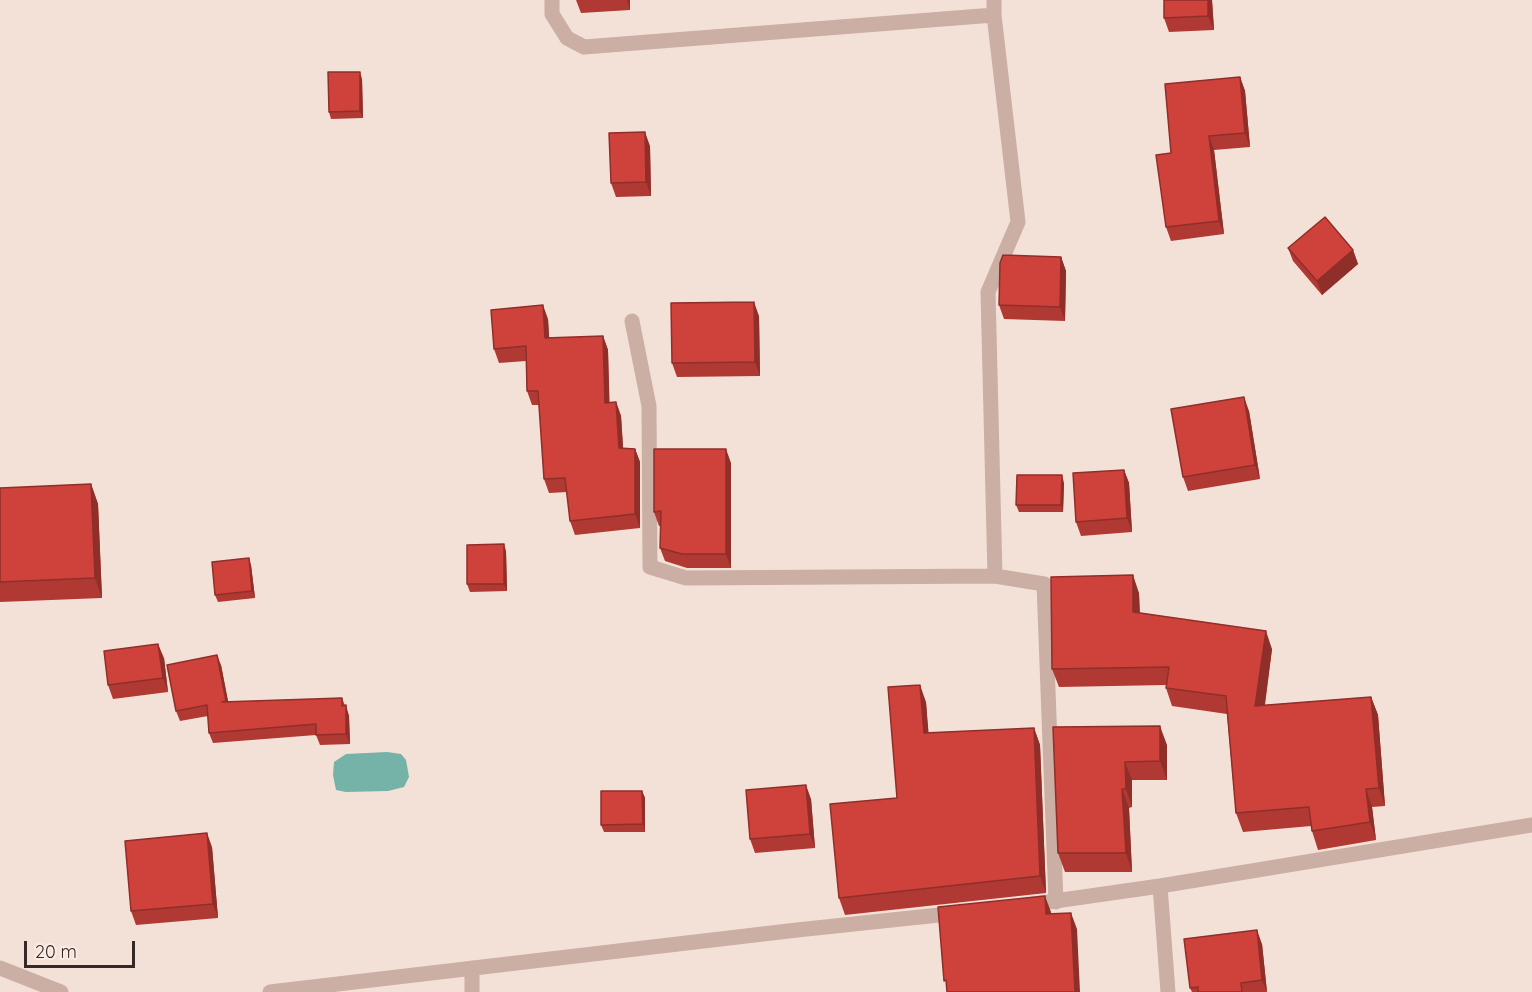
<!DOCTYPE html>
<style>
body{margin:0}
#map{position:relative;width:1532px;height:992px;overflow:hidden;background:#f3e1d8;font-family:Quicksand,sans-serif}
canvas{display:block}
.scale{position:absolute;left:24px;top:941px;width:111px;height:27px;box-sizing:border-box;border:3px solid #362826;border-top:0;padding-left:8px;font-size:18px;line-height:21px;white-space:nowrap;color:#362826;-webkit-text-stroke:4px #faece5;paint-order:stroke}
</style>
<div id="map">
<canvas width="1532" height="992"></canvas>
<div class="scale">20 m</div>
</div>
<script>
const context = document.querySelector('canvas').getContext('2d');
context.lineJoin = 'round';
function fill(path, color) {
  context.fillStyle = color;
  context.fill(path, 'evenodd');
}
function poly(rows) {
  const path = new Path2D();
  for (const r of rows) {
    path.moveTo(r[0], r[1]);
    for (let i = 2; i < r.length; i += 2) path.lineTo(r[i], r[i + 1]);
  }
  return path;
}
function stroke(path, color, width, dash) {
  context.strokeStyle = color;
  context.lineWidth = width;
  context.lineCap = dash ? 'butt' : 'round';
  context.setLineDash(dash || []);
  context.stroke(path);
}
fill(poly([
 [387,752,401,754,406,760,409,777,404,787,388,791,346,792,336,790,333,775,334,762,346,754]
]), '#75b2a8');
stroke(poly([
 [552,0,552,14,567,38,584,47,994,15],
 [994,0,994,15,1018,222,988,292,995,576],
 [632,321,649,406,650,567,686,578,995,576,1044,584,1056,902],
 [1160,886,1168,992],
 [1027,905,1160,886,1532,825],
 [0,968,61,992],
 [270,992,797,930,958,913],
 [472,992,472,968]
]), '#cbaea4', 15);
fill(poly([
 [576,0,630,0,630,10,581,13],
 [1164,0,1212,0,1214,30,1169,32,1164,18],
 [1240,77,1245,91,1250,147,1214,150,1224,234,1171,241,1166,227,1171,153],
 [362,79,363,118,331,119,329,112],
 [650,146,651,196,616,197,611,183],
 [1288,248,1353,250,1358,264,1322,295,1293,261],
 [1061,257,1066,271,1065,321,1004,319,999,305],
 [759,316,760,376,677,377,672,363],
 [548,319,549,338,603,336,608,350,609,403,616,402,621,416,623,448,635,449,640,462,640,528,575,535,570,521,567,492,549,493,544,479,539,405,532,405,527,391,526,361,499,363,494,349],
 [1249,411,1260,479,1188,491,1183,477],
 [731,463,731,568,687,568,665,561,660,548,661,526,659,526,654,512],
 [1124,470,1129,483,1132,532,1081,536,1076,522],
 [1064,483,1063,512,1019,512,1016,505],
 [91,484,98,504,102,598,0,602,0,488],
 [506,551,507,591,470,592,467,584],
 [251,565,255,598,218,602,215,595],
 [1139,593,1140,613,1272,649,1265,705,1371,697,1378,715,1385,806,1372,807,1376,840,1318,850,1312,831,1311,826,1243,832,1236,813,1227,714,1172,706,1166,688,1166,685,1059,687,1052,669],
 [164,658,168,692,113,699,108,685],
 [221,665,228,702,342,698,349,716,350,744,320,745,316,735,213,743,209,733,208,716,180,721,176,711],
 [926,702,928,733,1034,728,1040,745,1046,893,845,915,839,898,897,798],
 [1053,727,1167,745,1167,780,1132,780,1132,807,1129,808,1132,872,1065,872,1058,853],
 [642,791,645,798,645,832,604,832,601,825],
 [811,799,815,848,755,853,750,839],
 [212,847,218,918,136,925,131,911],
 [1262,944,1267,992,1192,992,1190,988]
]), '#b13933');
fill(poly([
 [627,0,630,0,630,10],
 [1208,0,1212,0,1214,30,1208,16],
 [360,72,362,79,363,118,360,111],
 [1240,77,1245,91,1250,147,1245,133],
 [645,132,650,146,651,196,646,182],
 [1209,136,1214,150,1224,234,1219,221],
 [1353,250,1358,264,1322,295,1317,281],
 [1061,257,1066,271,1065,321,1060,307],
 [754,302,759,316,760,376,755,362],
 [543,305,548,319,550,352,545,338],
 [603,336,608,350,610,417,605,403],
 [1244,397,1249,411,1260,479,1255,465],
 [616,402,621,416,624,462,619,448],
 [635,449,640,462,640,528,635,514],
 [726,449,731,463,731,568,726,554],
 [1124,470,1129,483,1132,532,1127,518],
 [1062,475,1064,483,1063,512,1061,505],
 [91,484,98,504,102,598,95,578],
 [504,544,506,551,507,591,504,584],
 [249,558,251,565,255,598,252,591],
 [1133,575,1139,593,1140,631,1133,612],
 [1266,631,1272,649,1262,724,1255,706],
 [158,644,164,658,168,692,163,678],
 [217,655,221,665,230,711,226,701],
 [920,685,926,702,930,750,924,733],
 [1371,697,1378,715,1385,806,1379,788],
 [346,705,349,716,350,744,346,734],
 [1160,726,1167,745,1167,780,1160,761],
 [1034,728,1040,745,1046,893,1040,876],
 [1125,762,1132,780,1132,807,1126,789],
 [806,785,811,799,815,848,810,834],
 [1122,789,1129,808,1132,872,1126,853],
 [1366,789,1372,807,1376,840,1370,822],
 [642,791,645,798,645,832,643,824],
 [207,833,212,847,218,918,213,904],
 [1045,896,1051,912,1052,931,1046,914],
 [1071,913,1077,929,1080,992,1075,992],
 [1257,930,1262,944,1267,992,1262,980]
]), '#902e29');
const building = poly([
 [1164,0,1208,0,1208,16,1164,18,1164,0],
 [328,72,360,72,360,111,329,112,328,72],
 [1240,77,1245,133,1209,136,1219,221,1166,227,1156,155,1171,153,1165,84,1240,77],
 [645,132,646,182,611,183,609,133,645,132],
 [1325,217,1353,250,1317,281,1288,248,1325,217],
 [1003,255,1061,257,1060,307,999,305,1000,263,1003,255],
 [754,302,755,362,672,363,671,303,754,302],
 [543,305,545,338,603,336,605,403,616,402,619,448,635,449,635,514,570,521,565,478,544,479,538,391,527,391,526,346,494,349,491,310,543,305],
 [1244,397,1255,465,1183,477,1171,409,1244,397],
 [654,449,726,449,726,554,682,554,660,548,661,511,654,512,654,449],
 [1124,470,1127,518,1076,522,1073,473,1124,470],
 [1017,475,1062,475,1061,505,1016,505,1017,475],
 [91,484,95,578,0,582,0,488,91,484],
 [504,544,504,584,467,584,467,545,504,544],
 [249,558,252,591,215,595,212,562,249,558],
 [1133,575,1133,612,1266,631,1255,706,1371,697,1379,788,1366,789,1370,822,1312,831,1309,807,1236,813,1226,696,1166,688,1169,667,1052,669,1051,577,1133,575],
 [158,644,163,678,108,685,104,651,158,644],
 [217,655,226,701,222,702,342,698,342,706,346,705,346,734,316,735,316,724,209,733,207,705,176,711,167,665,217,655],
 [920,685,924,733,1034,728,1040,876,839,898,830,804,897,798,888,687,920,685],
 [1160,726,1160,761,1125,762,1126,789,1122,789,1126,853,1058,853,1053,727,1160,726],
 [806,785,810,834,750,839,746,790,806,785],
 [601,791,642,791,643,824,601,825,601,791],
 [207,833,213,904,131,911,125,841,207,833],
 [1045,896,1046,914,1071,913,1075,992,947,992,946,980,944,981,938,907,1045,896],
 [1257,930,1262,980,1241,983,1242,992,1198,992,1198,987,1190,988,1184,939,1257,930]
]);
fill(building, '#ce423b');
stroke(building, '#902e29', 1.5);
</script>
